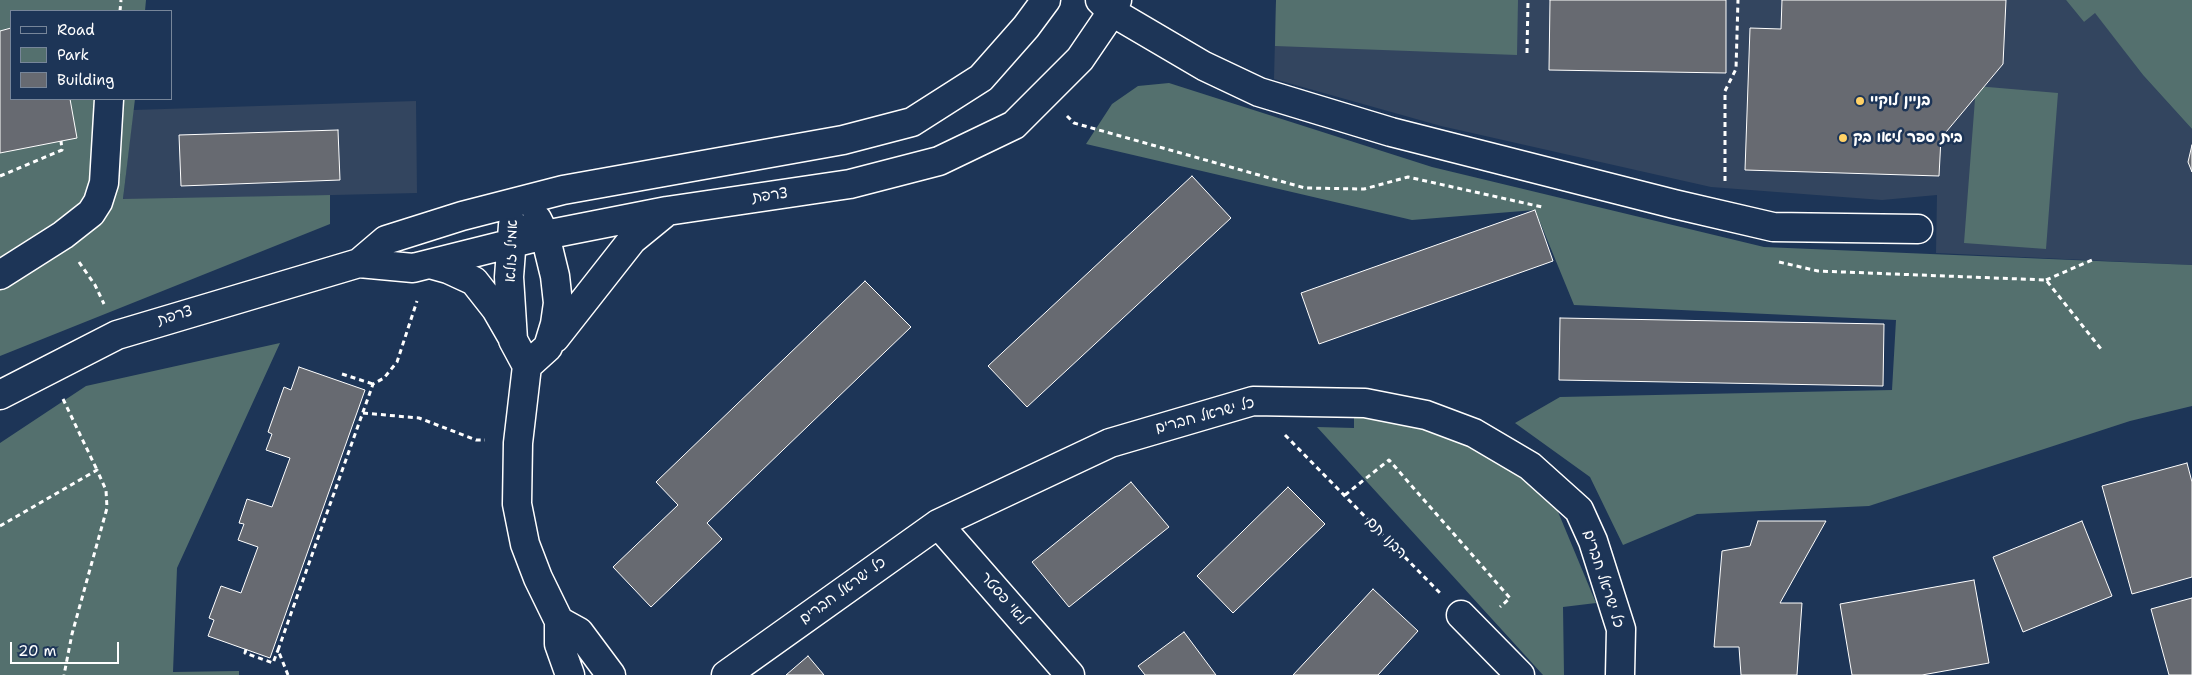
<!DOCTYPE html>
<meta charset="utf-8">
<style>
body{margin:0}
#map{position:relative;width:2192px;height:675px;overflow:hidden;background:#1d3557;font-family:"Shantell Sans",sans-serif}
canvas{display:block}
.legend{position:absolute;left:10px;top:10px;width:162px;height:90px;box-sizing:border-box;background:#1d3557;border:1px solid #77869a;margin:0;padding:6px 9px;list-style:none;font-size:15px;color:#fff}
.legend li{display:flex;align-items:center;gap:10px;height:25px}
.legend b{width:25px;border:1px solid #77869a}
.scale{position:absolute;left:10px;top:642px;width:109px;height:22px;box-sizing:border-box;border:2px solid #fff;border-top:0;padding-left:6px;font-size:15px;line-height:18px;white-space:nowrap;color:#fff;-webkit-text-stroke:4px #1d3557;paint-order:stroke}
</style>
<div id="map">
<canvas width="2192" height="675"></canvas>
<ul class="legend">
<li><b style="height:6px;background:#1d3557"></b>Road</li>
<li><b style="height:14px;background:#54706e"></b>Park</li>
<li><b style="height:14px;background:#676a71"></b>Building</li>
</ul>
<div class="scale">20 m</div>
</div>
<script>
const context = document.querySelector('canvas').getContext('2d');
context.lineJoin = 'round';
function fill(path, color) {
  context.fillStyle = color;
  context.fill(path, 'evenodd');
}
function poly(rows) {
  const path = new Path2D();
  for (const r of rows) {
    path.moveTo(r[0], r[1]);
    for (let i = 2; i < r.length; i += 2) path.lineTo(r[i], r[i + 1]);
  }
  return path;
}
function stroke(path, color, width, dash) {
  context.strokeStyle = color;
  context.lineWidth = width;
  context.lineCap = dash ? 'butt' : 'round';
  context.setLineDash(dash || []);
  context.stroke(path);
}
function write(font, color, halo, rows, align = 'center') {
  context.font = font + ' "Shantell Sans","Playpen Sans Hebrew",sans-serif';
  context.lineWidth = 5;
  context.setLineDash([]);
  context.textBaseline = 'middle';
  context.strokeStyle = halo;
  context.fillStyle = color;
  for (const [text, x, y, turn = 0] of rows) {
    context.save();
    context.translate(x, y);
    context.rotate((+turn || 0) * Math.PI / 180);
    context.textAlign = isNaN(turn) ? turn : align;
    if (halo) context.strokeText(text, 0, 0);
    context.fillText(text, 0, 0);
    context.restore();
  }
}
fill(poly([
 [1276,0,2066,0,2084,22,2095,12,2143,75,2192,129,2192,265,1936,253,1937,195,1882,200,1711,187,1441,126,1274,79],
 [416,101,417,193,123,200,133,110]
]), '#33455f');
fill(poly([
 [0,0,146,0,145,11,11,11,11,99,135,99,123,199,330,195,330,224,0,356],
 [1276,0,1518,0,1517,55,1275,46],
 [2066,0,2192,0,2192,129,2143,75,2095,13,2084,22],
 [1169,83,1432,167,1764,247,2192,265,2192,406,2130,421,1869,506,1697,514,1623,545,1590,477,1515,423,1560,397,1892,390,1896,320,1574,305,1535,210,1412,220,1086,144,1112,104,1138,86],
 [1976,86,2058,93,2046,249,1964,243],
 [280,343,177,568,173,672,239,671,239,675,0,675,0,443,86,386],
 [1354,412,1430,423,1502,462,1556,507,1596,603,1563,607,1564,675,1543,675,1317,427,1354,428]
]), '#54706e');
const building = poly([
 [1550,0,1726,0,1726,73,1549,70,1550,0],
 [1782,0,2006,0,2003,64,1941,138,1939,176,1745,170,1750,28,1781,29,1782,0],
 [11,28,11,99,70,99,77,138,0,153,0,31,11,28],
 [338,130,340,180,181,186,179,135,338,130],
 [2192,145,2192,172,2188,162,2192,145],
 [1192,176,1231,218,1027,407,988,366,1192,176],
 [1535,210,1553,261,1319,344,1301,293,1535,210],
 [865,281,911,327,707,523,722,539,651,607,613,567,678,505,656,482,865,281],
 [1560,318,1884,324,1883,386,1559,380,1560,318],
 [299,367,365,390,270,658,208,636,214,620,209,618,221,586,241,593,258,547,238,540,244,524,239,523,247,499,272,507,290,458,266,450,272,434,268,432,284,387,291,390,299,367],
 [2187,463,2192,482,2192,577,2132,594,2102,486,2187,463],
 [1131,482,1169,527,1069,607,1032,562,1131,482],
 [1288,487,1325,524,1233,613,1197,576,1288,487],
 [1758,521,1826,521,1780,603,1802,603,1797,675,1741,675,1739,647,1714,647,1722,551,1750,546,1758,521],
 [2082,521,2112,596,2023,632,1993,557,2082,521],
 [1974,580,1989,663,1922,675,1852,675,1840,604,1974,580],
 [1373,589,1418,631,1378,675,1293,675,1373,589],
 [2192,598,2192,675,2169,675,2151,609,2192,598],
 [1184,632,1216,675,1145,675,1138,666,1184,632],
 [808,656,824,675,786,675,808,656]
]);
fill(building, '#676a71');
stroke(building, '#fff', 1);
const minor = poly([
 [1100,0,1112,12,1204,66,1259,92,1391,132,1674,204,1773,227,1918,229],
 [513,225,509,277,513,340,527,366,518,443,517,504,525,544,538,578,559,621,559,644,570,675],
 [359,263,413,268,545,235,667,211,850,184,939,161,1014,125,1080,59,1112,12,1117,0],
 [430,264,448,269,474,281,496,309,511,335],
 [0,275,63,235,91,213,98,202,104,183,109,99],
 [555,338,632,240,665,213],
 [527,366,548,347,555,324,558,303,555,276,545,235,537,219],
 [0,395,117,335,359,263,386,240,462,216,563,190,843,140,912,122,981,78,1026,27,1046,0],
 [938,524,1070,675],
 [1461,615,1520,675],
 [559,621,579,632,611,675],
 [726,675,938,524,1110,443,1253,401,1365,403,1426,415,1474,433,1530,466,1579,510,1593,541,1621,629,1620,675]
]);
stroke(minor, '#fff', 31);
stroke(poly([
 [120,11,121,0],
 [1527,53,1528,0],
 [1067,116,1074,123,1305,188,1364,189,1408,177,1542,207],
 [0,176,62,150,61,141],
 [1725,181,1725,91,1736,69,1738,0],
 [79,262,95,285,104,304],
 [1779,262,1818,271,2046,280,2101,349],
 [2046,280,2092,260],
 [342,374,373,384],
 [63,399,97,470],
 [363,413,419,418,476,440,485,440],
 [1285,435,1440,593],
 [1345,495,1389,460,1510,598,1500,607],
 [0,526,97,470,106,490,107,508,72,634,64,675],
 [246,649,245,653,273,663,278,650],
 [288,675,278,650,373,384,384,378,397,362,417,301]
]), '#fff', 3, [5, 4]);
stroke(minor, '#1d3557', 28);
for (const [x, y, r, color] of [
 [1860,101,5,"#ffd166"],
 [1843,138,5,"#ffd166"]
]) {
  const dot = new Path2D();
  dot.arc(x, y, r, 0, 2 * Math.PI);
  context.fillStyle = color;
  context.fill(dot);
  stroke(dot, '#1d3557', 2);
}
write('bold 15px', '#fff', '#1d3557', [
 ["בניין לוקיי",1870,101],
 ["בית ספר ליאו בק",1853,138]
], 'left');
write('15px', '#fff', '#1d3557', [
 ["צרפת",770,196,-8],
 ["אמיל זולא",512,251,-88],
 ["צרפת",175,316,-17],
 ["כל ישראל חברים",1205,416,-15],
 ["רבנו תם",1386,538,46],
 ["כל ישראל חברים",1603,579,72],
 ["כל ישראל חברים",843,591,-36],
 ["לואי פסטר",1004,599,49]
]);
</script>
